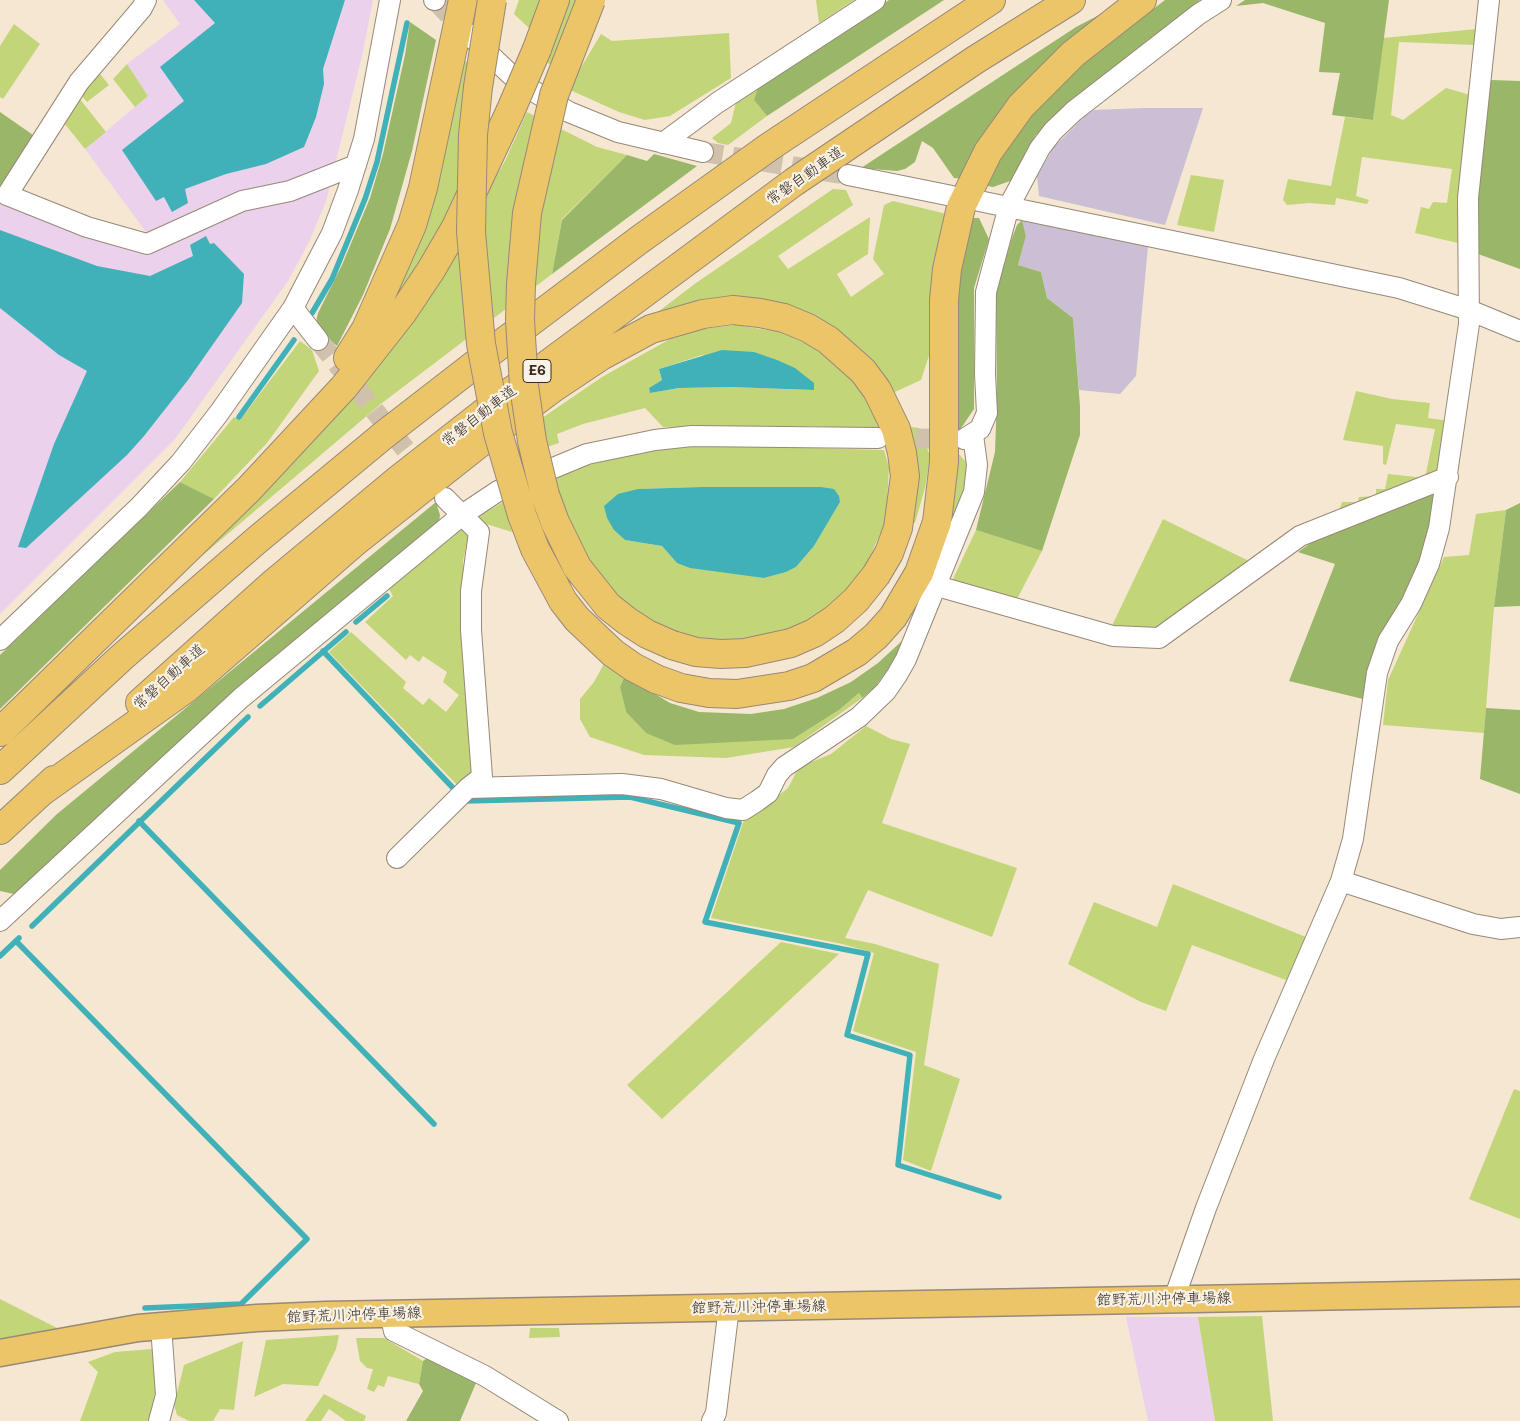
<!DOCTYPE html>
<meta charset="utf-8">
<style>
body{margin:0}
canvas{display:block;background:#f5e7d1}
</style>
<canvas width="1520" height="1421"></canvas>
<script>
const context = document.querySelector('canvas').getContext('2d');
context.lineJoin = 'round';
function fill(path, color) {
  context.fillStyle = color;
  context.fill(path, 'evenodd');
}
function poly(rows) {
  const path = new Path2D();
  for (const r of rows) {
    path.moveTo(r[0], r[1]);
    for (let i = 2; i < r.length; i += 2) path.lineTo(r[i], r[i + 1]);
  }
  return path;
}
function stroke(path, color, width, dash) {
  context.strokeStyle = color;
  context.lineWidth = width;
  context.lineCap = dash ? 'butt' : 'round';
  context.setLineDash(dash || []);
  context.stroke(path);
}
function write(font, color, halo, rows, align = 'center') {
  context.font = font + ' Mali,"Klee One",sans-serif';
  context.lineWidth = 4.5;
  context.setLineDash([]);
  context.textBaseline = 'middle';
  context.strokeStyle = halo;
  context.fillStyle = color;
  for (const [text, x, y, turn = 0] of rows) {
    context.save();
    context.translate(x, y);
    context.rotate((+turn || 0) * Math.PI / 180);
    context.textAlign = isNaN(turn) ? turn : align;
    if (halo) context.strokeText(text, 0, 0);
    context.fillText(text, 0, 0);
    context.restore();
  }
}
fill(poly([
 [163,0,373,0,362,56,326,201,310,240,288,281,175,439,0,614,0,112,5,187,88,221,95,218,118,228,146,232,85,149,148,96,127,64,180,24],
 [1126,1317,1198,1317,1215,1421,1148,1421]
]), '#ebd1eb');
fill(poly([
 [1144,108,1203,108,1165,225,1039,196,1037,176,1054,147,1085,116,1094,110],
 [1022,220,1148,246,1136,376,1120,394,1079,390,1073,318,1047,298,1041,272,1018,265,1026,236]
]), '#cbbfd5');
fill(poly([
 [519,0,542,0,531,30,514,14],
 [570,0,578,0,551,64,546,63],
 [816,0,854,0,819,23],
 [14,24,40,44,3,99,0,97,0,46],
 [1477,29,1475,45,1399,42,1391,115,1403,120,1446,88,1470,95,1458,243,1415,233,1421,207,1429,209,1433,202,1447,203,1452,169,1362,157,1356,196,1369,200,1367,204,1336,198,1335,205,1309,203,1287,205,1283,200,1288,179,1331,186,1345,117,1373,120,1383,38],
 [729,33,731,78,670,116,645,120,619,112,568,89,601,34,612,41],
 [458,55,468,63,461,127,457,195,432,243,387,311],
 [127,64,148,96,135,107,113,79],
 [100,74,109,85,87,102,80,94],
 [758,87,754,100,767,116,728,145,718,143,712,138,731,123,736,102],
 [79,98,106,132,85,149,64,123],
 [527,112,597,147,627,155,562,219,552,274,382,403,170,583,438,276,505,161],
 [1191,175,1224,180,1214,232,1177,225],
 [833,189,846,190,853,205,778,256,788,269,870,217,868,254,837,274,851,297,884,274,873,259,884,205,893,201,951,215,934,340,921,380,886,396,795,315,642,324,696,283],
 [735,325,780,332,809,345,839,366,861,390,880,429,810,426,663,427,645,408,583,424,557,434,559,443,547,447,542,418,602,377,670,339,701,329],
 [702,355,813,390,731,387,679,388,650,393,649,388,662,380,659,369],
 [300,341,312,350,319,371,267,443,214,499,180,482,234,417,240,420],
 [1356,391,1392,399,1430,403,1428,418,1449,421,1439,476,1348,508,1340,508,1342,502,1358,502,1359,497,1376,496,1376,489,1385,489,1388,474,1425,478,1435,429,1396,424,1386,465,1383,464,1383,446,1343,440],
 [912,427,919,428,930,456,925,488,915,523,908,521,908,429],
 [711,445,884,450,889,467,886,521,863,571,847,593,800,628,747,644,714,641,674,633,652,623,620,599,584,555,561,505,554,478,584,466,655,449],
 [702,487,821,487,840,502,814,546,796,567,786,572,764,578,677,563,662,546,625,540,614,530,638,489],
 [956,451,968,464,968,481,944,536],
 [503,502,512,532,483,523,478,517],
 [1506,510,1494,607,1484,733,1383,725,1388,680,1444,557,1469,555,1476,514],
 [1163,519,1251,562,1156,632,1110,630],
 [463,528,468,537,463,561,464,618,475,774,460,788,329,652,351,632,406,682,403,688,423,705,429,698,446,712,459,695,443,682,447,672,423,656,419,662,410,655,406,660,365,622,393,596,389,589],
 [976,530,1042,551,1017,599,951,583],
 [605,662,625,676,620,687,626,712,646,733,793,739,839,710,859,693,862,698,794,747,726,758,644,755,590,737,580,719,580,699,594,682],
 [866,726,891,739,910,744,882,823,1017,868,992,937,868,890,845,938,875,944,939,964,924,1065,960,1079,931,1171,903,1160,916,1052,853,1031,874,953,842,944,711,918,745,817,765,806,788,788,799,767,831,754],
 [1173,884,1306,937,1286,980,1192,945,1166,1011,1141,1002,1068,964,1094,902,1157,927],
 [781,942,839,954,662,1119,627,1085],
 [1514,1089,1520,1091,1520,1219,1469,1199],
 [0,1299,59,1329,0,1342],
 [1262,1316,1273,1421,1215,1421,1198,1317],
 [530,1328,559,1328,560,1337,529,1338],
 [339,1335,336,1349,318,1386,283,1384,254,1397,266,1340],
 [356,1338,384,1338,423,1361,419,1384,388,1376,384,1387,378,1385,374,1392,367,1389,373,1369,367,1368,360,1361],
 [243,1341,234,1410,220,1409,213,1421,189,1421,177,1415,174,1405,184,1365],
 [152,1349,158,1373,151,1421,80,1421,98,1372,88,1362,115,1352],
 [324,1394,366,1416,364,1421,346,1421,329,1409,321,1421,305,1421]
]), '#c2d579');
fill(poly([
 [889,0,944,0,767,116,754,100,758,87],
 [1165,0,1200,0,1115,69,1065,105,1035,136,1013,180,993,187,983,185,998,156,1040,104,1097,52],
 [1245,0,1389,0,1373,120,1332,115,1340,73,1319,72,1325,23,1263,3,1236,6],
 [1126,1,962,179,954,178,933,148,922,141,915,162,905,169,897,171,861,168,1076,27],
 [410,22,436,40,412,151,390,229,363,295,337,346,315,327,318,313,342,265,370,198,383,154,405,55],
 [1491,80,1520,81,1520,269,1478,254,1478,173],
 [0,112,36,137,0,188],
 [654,154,697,166,552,274,562,220,627,155,647,161],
 [971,218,979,218,989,239,974,288,974,409,957,434,955,327,962,244],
 [1022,220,1026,236,1018,265,1041,272,1047,298,1073,318,1080,406,1080,435,1042,551,976,530,995,452,997,398,996,291,1012,238,1017,225],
 [180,482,214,499,0,709,0,655],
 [1434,488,1437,492,1428,539,1367,700,1289,681,1335,564,1298,552,1315,540],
 [436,502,440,515,439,522,236,689,24,888,14,894,0,891,0,870,57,814],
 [1520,503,1520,606,1494,607,1506,510],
 [904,639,892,664,875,687,862,698,859,693,839,710,793,739,675,745,646,733,626,712,620,687,625,676,670,703,699,712,751,714,784,709,817,698,851,682,878,663],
 [1486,708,1520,710,1520,794,1480,779],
 [427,1358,476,1383,460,1421,406,1421,423,1391,419,1384,423,1361]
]), '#99b669');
fill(poly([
 [194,0,345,0,323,69,324,84,316,117,304,147,266,164,226,174,185,189,188,203,172,212,164,197,156,201,122,150,184,101,160,67,215,23],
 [0,230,97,266,150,276,193,256,190,245,206,236,210,244,214,243,244,274,242,303,188,380,144,436,127,455,26,548,18,547,54,444,87,371,59,355,0,308],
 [722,350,754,352,777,360,795,368,814,383,814,390,731,387,679,388,650,393,649,388,662,380,659,369],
 [702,487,821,487,834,489,839,496,840,502,814,546,796,567,786,572,764,578,690,568,677,563,662,546,625,540,614,530,607,518,604,506,618,494,638,489]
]), '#40b1b8');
stroke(poly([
 [312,313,332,279,365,199,377,162,407,23],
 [239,417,294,340],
 [356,622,387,596],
 [323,651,454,789],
 [260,706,346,632],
 [465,801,630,797,739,823,705,922,868,954,847,1035,910,1055,898,1165,999,1197],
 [139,821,434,1124],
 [32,926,248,717],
 [16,941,307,1239,241,1304,145,1308],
 [0,956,19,938]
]), '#40b1b8', 5.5);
stroke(poly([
 [435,0,465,32],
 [703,152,848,175],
 [318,340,426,475],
 [886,438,957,439]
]), '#d0c1ad', 20, [20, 10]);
const minor = poly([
 [146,0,142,8,79,82,7,195,87,227,147,244,242,201,290,191,356,165],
 [434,0,435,0],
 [467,33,510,74,538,94,569,112,618,132,703,152],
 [663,143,717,103,875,0],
 [848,175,952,196],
 [979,201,1399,288,1469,310,1520,331],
 [293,308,318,340],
 [964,439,980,429,987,413,985,374,986,292,1009,206,1040,148,1053,131,1074,111,1199,14,1221,0],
 [937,586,1113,636,1159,638,1300,536,1448,477],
 [0,640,139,507,181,462,219,413,293,308,332,233,348,190,364,139,390,0],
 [468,788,622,784,661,789,726,808,743,810,757,801,768,793,777,775,784,767,859,717,886,691,897,675,906,659,974,492,977,465,973,435],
 [397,858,468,788,482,777,471,630,471,591,479,532,445,498],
 [1341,881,1473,924,1501,929,1520,927],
 [0,921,241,698,462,515,498,491,587,454,655,440,692,436,878,438],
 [1174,1299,1206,1208,1264,1059,1341,881,1353,839,1377,673,1388,641,1411,604,1429,564,1439,528,1469,324,1468,198,1489,0],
 [390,1313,394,1331,485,1376,558,1421],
 [159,1421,166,1395,161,1326],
 [712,1421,716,1413,729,1307]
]);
const major = poly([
 [0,1353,138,1328,257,1318,326,1315,1520,1293]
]);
const highway = poly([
 [537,49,555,0],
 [348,358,366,329,412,225,423,188,463,0],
 [656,679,681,688,709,693,737,694,789,686,813,678,857,652,876,636,893,617,919,573,937,522,944,462,944,300,947,269,961,207,988,152,1021,106,1073,54,1142,0],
 [140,703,275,582,399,479,509,393,794,182,975,60,1071,0],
 [0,732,249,489,344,387,403,312,431,270,456,227,510,112],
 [0,770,122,657,257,540,385,434,505,341,639,240,769,147,991,0],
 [41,792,188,687,356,541,476,446,553,388,601,356,651,329,703,314,733,310,760,313,784,318,808,328,828,340,863,371,877,390,896,429,902,453,905,476,898,528,889,553,876,575,856,600,835,619,814,633,791,643,745,653,721,654,696,652,672,645],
 [0,830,54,780]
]);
stroke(minor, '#988878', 22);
stroke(major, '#988878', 29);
stroke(highway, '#988878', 30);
stroke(minor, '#fff', 20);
stroke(major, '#ecc569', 26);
stroke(highway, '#ecc569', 28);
const highwayBridge = poly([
 [492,0,478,87,473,135,471,232,481,344,498,433,522,515,535,549,563,601,577,619,613,653,633,667,656,679],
 [591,0,554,95,527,213,521,284,520,320,524,386,532,441,545,495,555,522,577,567,608,606,627,621,647,634,672,645],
 [510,112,537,49]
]);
stroke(highwayBridge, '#988878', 30, []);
stroke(highwayBridge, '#ecc569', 28);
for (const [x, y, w] of [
 [537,371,28]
]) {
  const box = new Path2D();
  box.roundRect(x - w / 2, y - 11.5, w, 23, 4);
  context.fillStyle = '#f7f3e8';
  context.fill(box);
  stroke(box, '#3b2a1e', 1);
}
write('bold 14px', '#3b2a1e', null, [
 ["E6",537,371]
]);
write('15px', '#3b2a1e', '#f7f3e8', [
 ["常磐自動車道",805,176,-35],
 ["常磐自動車道",479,416,-38],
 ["常磐自動車道",169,677,-42],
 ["館野荒川沖停車場線",1164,1299,-1],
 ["館野荒川沖停車場線",759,1307,-1],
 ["館野荒川沖停車場線",354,1315,-2]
]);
</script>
